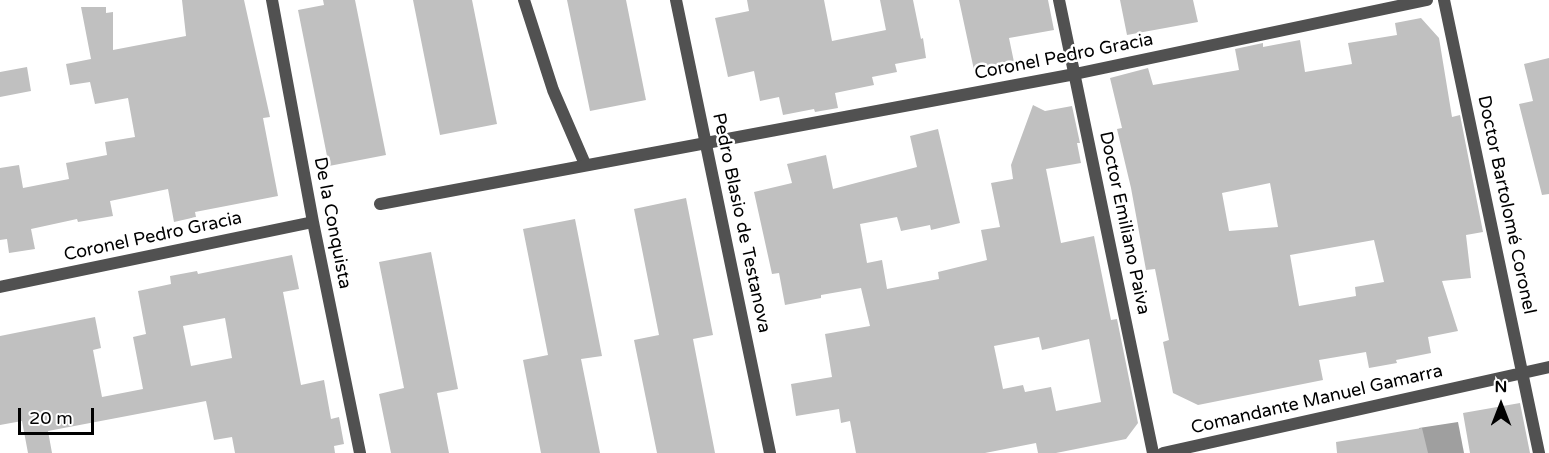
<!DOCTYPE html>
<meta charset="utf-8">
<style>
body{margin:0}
#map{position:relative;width:1549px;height:453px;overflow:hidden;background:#fff;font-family:"Varela Round",sans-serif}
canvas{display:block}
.north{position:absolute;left:1471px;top:375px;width:60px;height:60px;-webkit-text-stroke:4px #fff;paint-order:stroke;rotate:0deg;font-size:16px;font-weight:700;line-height:24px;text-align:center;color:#000}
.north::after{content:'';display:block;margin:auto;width:21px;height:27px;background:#000;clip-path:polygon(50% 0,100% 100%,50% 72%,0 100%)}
.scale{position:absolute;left:18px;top:408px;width:76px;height:27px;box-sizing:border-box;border:3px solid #000;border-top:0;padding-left:8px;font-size:18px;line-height:21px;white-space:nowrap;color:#000;-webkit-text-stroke:4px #fff;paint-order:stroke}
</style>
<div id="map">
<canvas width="1549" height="453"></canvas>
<div class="north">N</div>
<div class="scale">20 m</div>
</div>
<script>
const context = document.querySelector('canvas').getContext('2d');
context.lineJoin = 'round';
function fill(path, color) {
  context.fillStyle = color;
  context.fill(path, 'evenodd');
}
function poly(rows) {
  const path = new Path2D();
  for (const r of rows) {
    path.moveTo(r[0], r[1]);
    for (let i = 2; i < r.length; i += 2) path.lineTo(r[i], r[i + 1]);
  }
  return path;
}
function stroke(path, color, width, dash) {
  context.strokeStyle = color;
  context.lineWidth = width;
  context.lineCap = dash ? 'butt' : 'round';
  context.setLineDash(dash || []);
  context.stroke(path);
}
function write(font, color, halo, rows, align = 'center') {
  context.font = font + ' "Varela Round",sans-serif';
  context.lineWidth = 5;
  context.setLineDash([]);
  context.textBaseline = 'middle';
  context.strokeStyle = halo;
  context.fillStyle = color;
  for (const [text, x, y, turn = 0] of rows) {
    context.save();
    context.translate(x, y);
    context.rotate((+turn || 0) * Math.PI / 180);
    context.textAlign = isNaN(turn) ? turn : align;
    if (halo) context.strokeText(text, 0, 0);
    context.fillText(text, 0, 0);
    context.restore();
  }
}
fill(poly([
 [1458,422,1464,453,1424,453,1419,428]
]), '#9f9f9f');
fill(poly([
 [182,0,244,0,270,117,263,118,278,196,195,212,196,217,174,222,168,189,110,201,113,216,78,222,77,219,31,229,35,249,9,253,7,239,0,240,0,168,19,165,23,188,69,179,66,163,107,155,105,142,135,137,128,98,95,104,90,82,70,85,66,64,91,59,81,7,106,7,106,13,113,12,113,50,186,36],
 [323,0,355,0,386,155,329,166,298,10,324,5],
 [413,0,472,0,497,124,440,135],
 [567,0,626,0,646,100,590,111],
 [747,0,824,0,832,41,886,30,880,0,913,0,921,39,923,38,926,58,895,64,897,72,872,77,874,85,835,93,838,108,815,112,814,109,783,115,779,97,760,101,754,71,728,77,715,18,749,11],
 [959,0,1048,0,1054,30,1009,38,1014,62,974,70],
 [1120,0,1193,0,1198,22,1127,35],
 [1421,18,1439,38,1452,117,1460,115,1483,232,1466,235,1471,278,1442,281,1458,331,1428,337,1431,353,1396,360,1397,363,1369,368,1366,352,1319,360,1323,380,1198,405,1173,393,1163,342,1169,340,1155,269,1146,270,1131,188,1117,129,1122,128,1110,78,1148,68,1153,85,1239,70,1235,49,1263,43,1263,47,1300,40,1305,72,1352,64,1348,43,1397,35,1395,23],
 [1270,183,1278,227,1229,231,1222,193],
 [1374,240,1384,282,1355,287,1356,296,1299,306,1290,255],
 [1549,58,1549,194,1542,195,1519,104,1533,101,1524,64],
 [27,67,31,91,0,97,0,72],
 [1033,105,1045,111,1072,106,1080,143,1077,143,1081,163,1046,169,1061,243,1094,236,1111,320,1117,319,1138,423,1126,439,1056,453,1038,453,1036,443,985,453,856,453,850,421,841,423,839,409,796,416,791,384,832,377,825,334,870,326,861,288,821,295,821,298,785,305,779,273,772,274,754,192,792,183,787,164,826,155,833,189,917,167,910,136,938,129,960,223,931,230,930,225,901,231,897,217,860,224,867,263,882,260,887,289,939,279,938,272,987,260,981,230,1000,227,991,183,1013,179,1011,165],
 [1039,337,1042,350,1089,339,1101,402,1056,411,1051,387,1025,392,1023,385,1003,389,994,346],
 [686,198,713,335,693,339,715,453,657,453,634,340,659,335,634,209],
 [575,219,602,356,581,359,600,453,541,453,523,360,548,355,523,229],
 [431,252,458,389,437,393,449,453,391,453,379,394,404,388,379,262],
 [292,255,299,289,283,292,301,385,324,380,331,419,339,417,344,444,334,446,335,453,235,453,232,437,214,440,206,401,48,431,52,453,28,453,22,421,0,425,0,336,95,317,101,348,93,350,102,397,143,389,133,337,146,334,138,291,171,284,170,276,197,271,198,274],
 [225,318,232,358,191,366,183,326],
 [1520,403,1530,453,1470,453,1463,413],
 [1422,428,1428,453,1337,453,1336,442]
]), '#c0c0c0');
stroke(poly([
 [524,0,553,90,585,164]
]), '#515151', 12);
stroke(poly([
 [272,0,313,222,360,453],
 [676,0,770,453],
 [1059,0,1153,453],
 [1444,0,1539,453],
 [380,204,1075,74,1427,0],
 [0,287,313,222],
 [1163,453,1549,367]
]), '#515151', 12);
write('18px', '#000', '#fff', [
 ["Coronel Pedro Gracia",1064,57,-11],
 ["Doctor Bartolomé Coronel",1506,205,78],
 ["De la Conquista",332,223,79],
 ["Pedro Blasio de Testanova",741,223,78],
 ["Doctor Emiliano Paiva",1124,223,78],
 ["Coronel Pedro Gracia",153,237,-12],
 ["Comandante Manuel Gamarra",1317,400,-13]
]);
</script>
